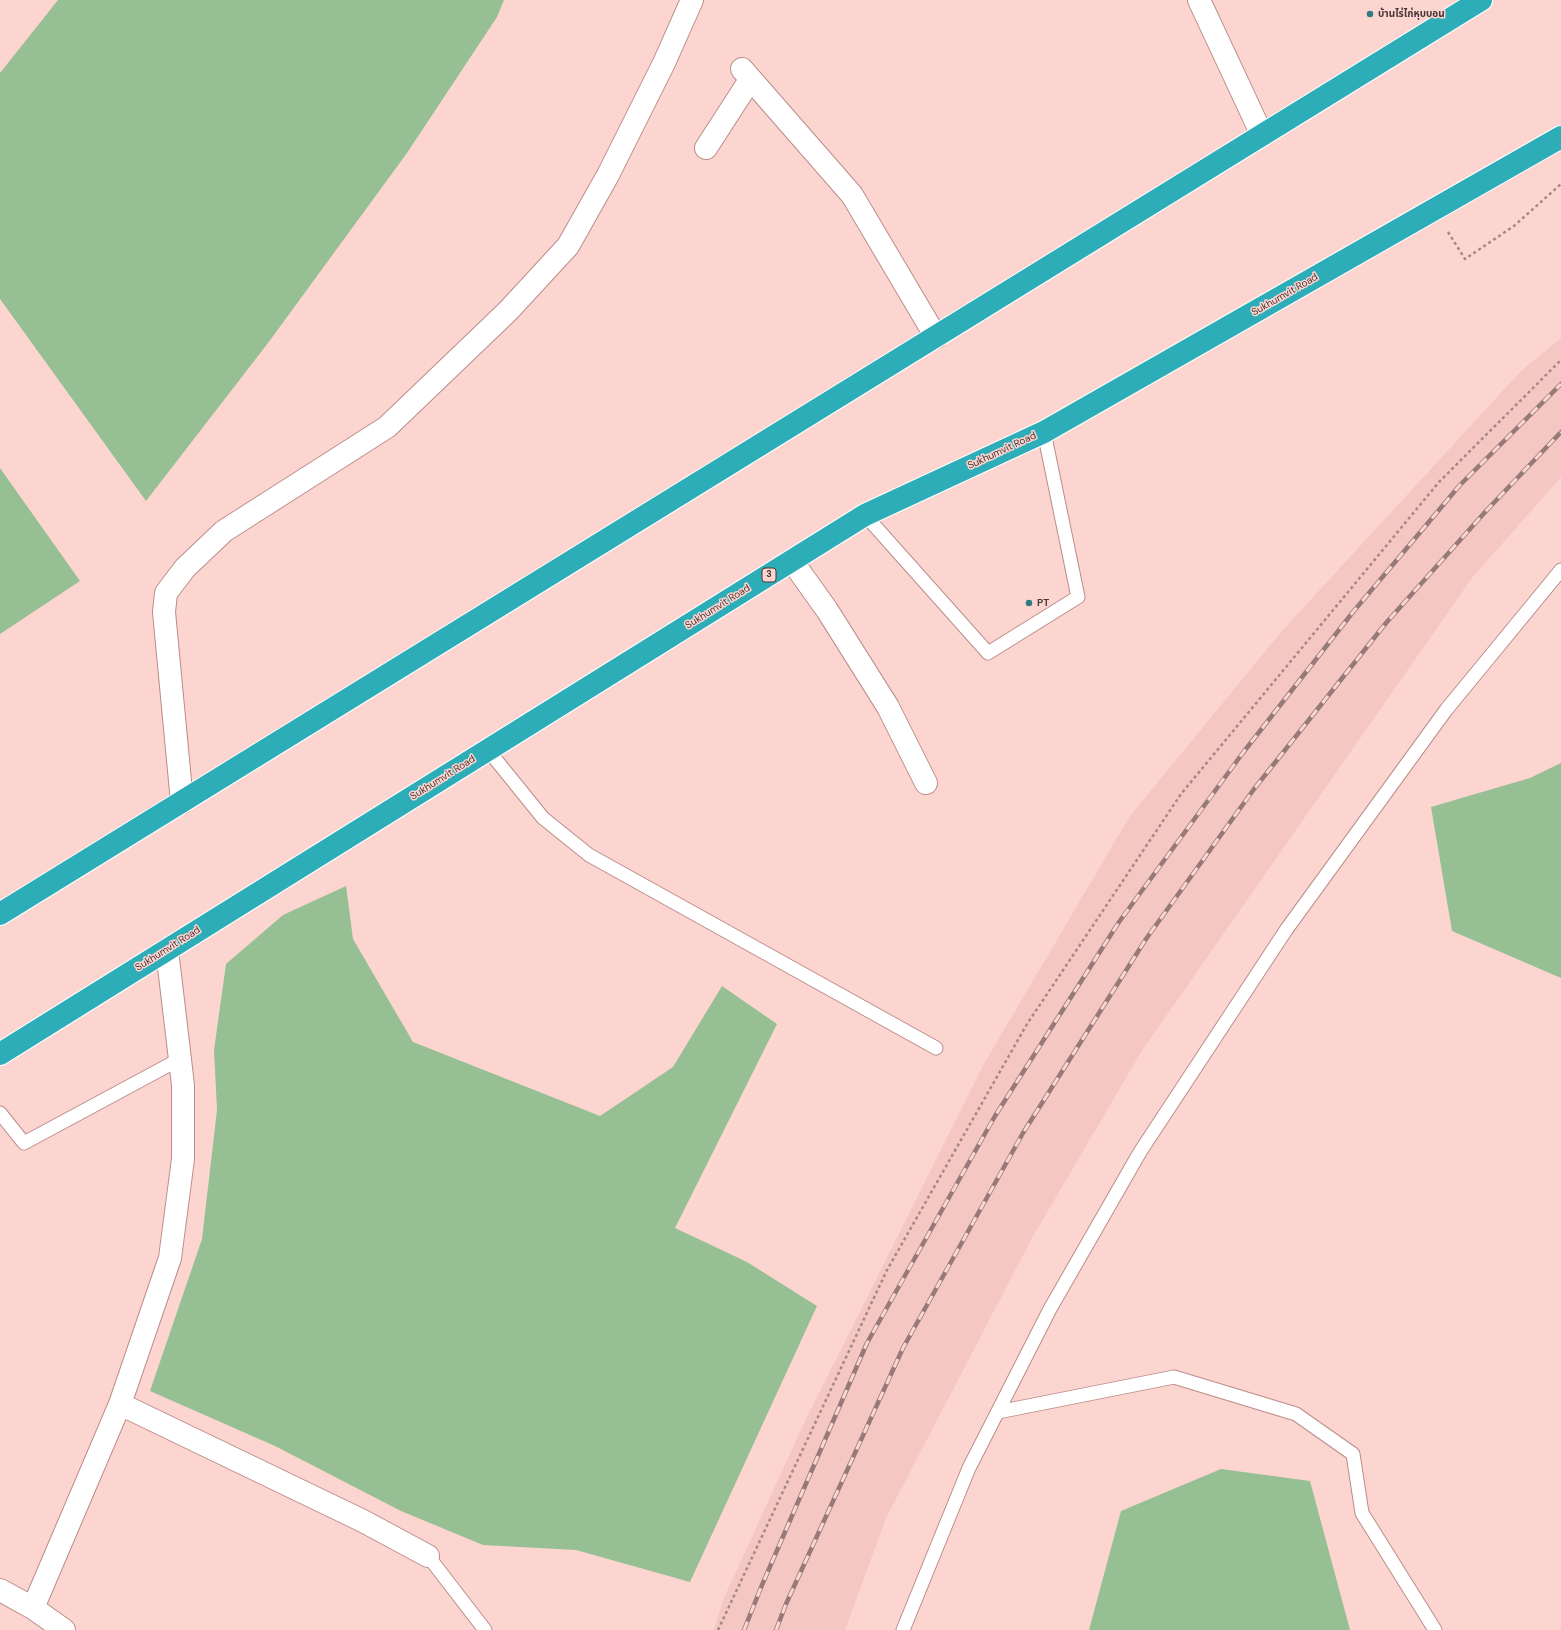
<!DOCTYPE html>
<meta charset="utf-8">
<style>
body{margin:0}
canvas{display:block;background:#fcd5d1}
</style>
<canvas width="1561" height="1630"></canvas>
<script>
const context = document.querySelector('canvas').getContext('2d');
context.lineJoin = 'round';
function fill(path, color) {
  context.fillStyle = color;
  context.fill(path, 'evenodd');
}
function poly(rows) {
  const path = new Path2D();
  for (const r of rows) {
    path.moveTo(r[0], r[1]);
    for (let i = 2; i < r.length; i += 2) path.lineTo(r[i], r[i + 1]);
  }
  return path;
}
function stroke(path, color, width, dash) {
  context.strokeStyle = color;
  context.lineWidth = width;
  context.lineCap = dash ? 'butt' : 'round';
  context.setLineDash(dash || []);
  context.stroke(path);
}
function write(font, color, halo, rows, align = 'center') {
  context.font = font + ' "DM Sans","Noto Sans Thai",sans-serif';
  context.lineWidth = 3;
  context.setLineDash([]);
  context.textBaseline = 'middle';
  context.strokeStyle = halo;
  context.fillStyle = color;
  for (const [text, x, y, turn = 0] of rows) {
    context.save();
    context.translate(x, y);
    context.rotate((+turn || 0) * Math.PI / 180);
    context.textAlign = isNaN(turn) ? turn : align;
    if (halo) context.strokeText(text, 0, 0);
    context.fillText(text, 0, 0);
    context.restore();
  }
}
fill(poly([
 [1561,338,1561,477,1472,578,1143,1049,1032,1238,886,1518,845,1630,714,1630,723,1600,804,1423,985,1062,1130,816,1281,632,1520,372]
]), '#f4c7c3');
fill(poly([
 [58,0,504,0,497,17,407,153,268,343,146,501,0,299,0,73],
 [0,468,80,581,0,634],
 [1561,763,1561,978,1452,931,1431,807,1530,778],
 [346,886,353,939,413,1042,600,1116,673,1067,722,986,777,1024,675,1228,747,1262,817,1306,690,1582,576,1550,483,1545,401,1511,275,1446,150,1391,202,1239,217,1110,214,1050,226,964,283,915],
 [1221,1469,1310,1481,1350,1630,1089,1630,1121,1511]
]), '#96bf94');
const lane = poly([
 [865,515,988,653,1078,597,1044,432],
 [488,750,543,818,589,855,936,1048],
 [0,1113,24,1143,180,1059],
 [998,1412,1174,1377,1296,1414,1353,1454,1362,1513,1435,1630],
 [428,1556,485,1630],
 [903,1630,969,1468,1050,1309,1140,1152,1286,930,1446,710,1561,570]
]);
const street = poly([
 [1199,0,1262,135],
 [742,69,852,195,936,337],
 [706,148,750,80],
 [792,561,827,610,888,707,926,783],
 [182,802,164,612,166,593,185,568,224,531,387,427,508,311,568,246,608,175,664,63,692,0],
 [120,1404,363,1521,428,1556],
 [0,1590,33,1608,64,1630],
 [33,1608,120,1404,170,1258,183,1159,183,1085,167,950]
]);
const highway = poly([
 [0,914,1481,0],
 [0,1054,865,515,1044,432,1561,137]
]);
stroke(lane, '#bb8d8a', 15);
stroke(street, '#bb8d8a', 24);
stroke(highway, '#fff', 24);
stroke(poly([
 [1448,232,1465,259,1514,226,1561,184],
 [718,1630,887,1270,1027,1024,1181,794,1439,482,1561,360]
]), '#a58885', 2.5, [3, 3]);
stroke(lane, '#fff', 13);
stroke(street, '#fff', 22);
stroke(highway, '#2cadb8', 22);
const rail = poly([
 [744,1630,762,1585,867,1343,995,1116,1119,922,1242,754,1353,612,1460,485,1561,384],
 [776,1630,786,1604,903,1348,1023,1133,1146,939,1254,789,1386,623,1486,511,1561,432]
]);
stroke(rail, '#957a77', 4.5);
stroke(rail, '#fcd5d1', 3, [9]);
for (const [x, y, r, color] of [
 [1370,14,4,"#327a81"],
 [1029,603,4,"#327a81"]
]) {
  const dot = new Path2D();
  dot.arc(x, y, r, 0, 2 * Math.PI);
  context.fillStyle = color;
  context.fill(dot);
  stroke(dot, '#fcd5d1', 1.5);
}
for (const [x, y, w] of [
 [769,575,14]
]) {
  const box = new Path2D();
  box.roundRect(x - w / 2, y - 7, w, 14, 3);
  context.fillStyle = '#fcd5d1';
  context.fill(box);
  stroke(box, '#493634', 1);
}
write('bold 9px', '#493634', null, [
 ["3",769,575]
]);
write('bold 10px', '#493634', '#fcd5d1', [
 ["บ้านไร่ไก่หุบบอน",1378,14],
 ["PT",1037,603]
], 'left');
write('10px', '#493634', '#fcd5d1', [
 ["Sukhumvit Road",1285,295,-30],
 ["Sukhumvit Road",1002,451,-25],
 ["Sukhumvit Road",718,607,-32],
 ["Sukhumvit Road",443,778,-32],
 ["Sukhumvit Road",168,949,-32]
]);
</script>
